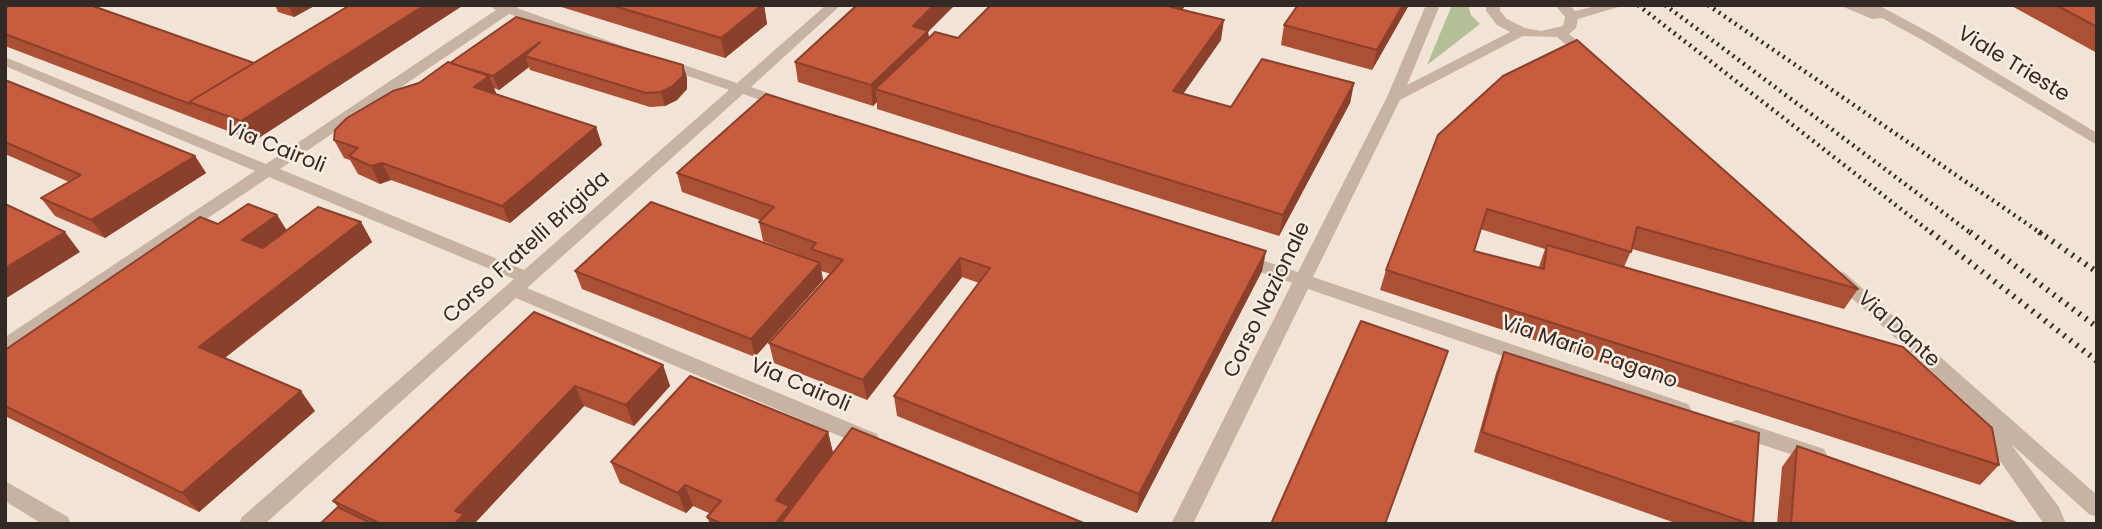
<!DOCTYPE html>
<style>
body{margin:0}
#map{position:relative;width:2102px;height:529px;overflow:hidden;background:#f1e4d6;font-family:Poppins,sans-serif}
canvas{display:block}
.frame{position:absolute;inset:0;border:7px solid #332925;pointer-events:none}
</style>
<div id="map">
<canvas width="2102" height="529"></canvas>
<div class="frame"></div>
</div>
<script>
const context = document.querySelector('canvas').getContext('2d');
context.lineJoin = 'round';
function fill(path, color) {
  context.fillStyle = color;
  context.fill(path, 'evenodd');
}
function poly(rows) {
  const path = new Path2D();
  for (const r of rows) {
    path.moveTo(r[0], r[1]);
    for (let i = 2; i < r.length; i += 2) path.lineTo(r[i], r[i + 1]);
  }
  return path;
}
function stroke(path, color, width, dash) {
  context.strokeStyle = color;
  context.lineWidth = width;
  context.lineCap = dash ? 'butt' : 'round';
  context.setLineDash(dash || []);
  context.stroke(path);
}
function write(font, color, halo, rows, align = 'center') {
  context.font = font + ' Poppins,sans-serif';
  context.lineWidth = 5;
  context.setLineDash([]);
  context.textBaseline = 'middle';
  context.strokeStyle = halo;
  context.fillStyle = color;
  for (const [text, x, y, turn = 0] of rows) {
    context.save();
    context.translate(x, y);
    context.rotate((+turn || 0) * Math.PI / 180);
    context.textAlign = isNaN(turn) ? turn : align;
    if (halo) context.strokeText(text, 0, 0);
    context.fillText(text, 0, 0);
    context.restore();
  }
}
fill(poly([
 [1452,5,1468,5,1471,15,1480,24,1427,65]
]), '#b3bf97');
fill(poly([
 [488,5,520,5,517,8,631,49,624,53,619,52,509,14,280,169,524,270,729,90,659,66,659,60,669,60,737,83,826,5,841,5,751,87,791,101,794,104,791,107,781,107,743,94,527,288,877,434,880,440,877,446,870,448,863,446,516,298,265,524,239,524,242,517,514,279,269,177,5,354,5,337,255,171,5,66,5,57,266,164,496,10,488,5],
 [1426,5,1440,5,1407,85,1510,32,1497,25,1486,11,1486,5,1500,5,1500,11,1507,19,1525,28,1541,31,1563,26,1565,17,1555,5,1570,5,1575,11,1600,5,1625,5,1578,19,1576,28,1569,34,1594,54,1594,60,1584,60,1557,37,1523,36,1400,100,1313,277,1688,404,1691,409,1688,414,1681,417,1308,289,1193,524,1171,524,1292,283,1234,263,1231,259,1240,253,1298,272,1387,97,1426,5],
 [1839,5,1878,5,1934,35,2097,133,2097,145,1924,41,1882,18,1872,19,1839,5],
 [1839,271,1845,273,2097,495,2097,517,2089,514,2011,444,2059,507,2066,524,2044,524,1972,421,1969,415,1973,409,1833,281,1830,277,1839,271],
 [1737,420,1824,449,1827,455,1824,461,1817,463,1730,434,1727,428,1730,422,1737,420],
 [5,481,68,517,71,524,42,524,5,501,5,481]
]), '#c8b3a3');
stroke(poly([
 [1638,5,1933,234],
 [1665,5,1972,234],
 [1708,5,2042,234]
]), '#332925', 4.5, [2, 4.5]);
stroke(poly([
 [1931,232,2097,361],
 [1970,232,2097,327],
 [2039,232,2097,272]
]), '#332925', 6, [2, 6]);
fill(poly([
 [275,5,316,5,294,17,278,12],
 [345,5,462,5,462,6,254,141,5,46,5,8,254,63,346,7],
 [555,5,764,5,767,24,725,58],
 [1186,5,1182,9,1221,40,1183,94,1231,107,1354,83,1350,103,1279,236,877,109,877,102,873,106,798,82,795,62,928,32,929,37,958,38],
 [1298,5,1409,5,1372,70,1281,45,1284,25],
 [2010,5,2097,5,2097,53],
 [516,17,683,65,687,78,687,89,677,100,665,106,650,107,530,70,529,67,499,90,494,88,496,93,495,94,596,127,602,145,510,223,391,180,380,184,358,174,350,160,344,158,334,140,450,63],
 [5,80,195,156,206,173,105,238,55,216,41,198,69,182,5,154],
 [1438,135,1858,289,1844,309,1632,249,1624,267,1999,465,1980,485,1380,290,1386,270],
 [1480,229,1545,249,1539,267,1474,251],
 [677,173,1266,251,1262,271,1137,513,897,416,894,396,979,283,962,277,867,400,774,363,769,343,831,274,821,271,823,280,755,357,582,289,575,271,813,260,763,241,759,222,760,220,682,192],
 [277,215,287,231,361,222,372,242,225,358,315,411,199,512,5,416,5,350,218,224],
 [534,312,663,365,670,386,634,426,584,406,474,524,320,524,338,507,333,501],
 [1504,352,1753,524,1678,524,1474,452,1496,373],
 [828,432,833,453,790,510,1086,524,710,524,707,517,711,514,693,506,686,513,620,483,611,462],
 [1797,446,2020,524,1777,524,1782,467]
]), '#ab4f35');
fill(poly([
 [288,5,316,5,294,17],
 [425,5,462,5,462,6,254,141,241,121],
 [762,5,764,5,767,24,725,58,721,38],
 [934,5,955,5,928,32,930,51,875,89,877,102,873,106,871,85,913,26],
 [1172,5,1186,5,1170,26],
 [1403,5,1409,5,1372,70,1377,50],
 [1224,20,1221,40,1171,111,1173,91],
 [540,42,525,56,529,67,499,90,493,76],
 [683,65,687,78,687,89,677,100,665,106,661,92],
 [489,76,496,93,481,104,474,87],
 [1354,83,1350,103,1279,236,1283,215],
 [596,127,602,145,510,223,502,206],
 [195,156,206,173,105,238,91,220],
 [382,163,391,180,380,184,371,166],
 [277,215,289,234,255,260,242,240],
 [361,222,372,242,214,366,199,347],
 [65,232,80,252,5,299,5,268],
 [1266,251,1262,271,1137,513,1139,494],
 [960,258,962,277,867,400,863,380],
 [820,263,823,280,755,357,751,339],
 [663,365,670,386,634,426,626,405],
 [575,386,584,406,474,524,455,524,455,511],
 [301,391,315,411,199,512,182,493],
 [828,432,833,453,790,510,794,524,775,524,776,500],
 [685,485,693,506,686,513,678,493]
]), '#8b402b');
const building = poly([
 [11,5,90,5,254,63,189,102,190,104,5,34,5,8,11,5],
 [350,5,425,5,241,121,189,102,350,5],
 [611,5,762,5,721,38,611,5],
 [857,5,934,5,913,26,928,31,871,85,795,62,857,5],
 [991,5,1172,5,1171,7,1224,20,1173,91,1231,107,1262,59,1354,83,1283,215,875,89,935,32,958,38,991,5],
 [1298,5,1403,5,1377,50,1284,25,1298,5],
 [2056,5,2097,5,2097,27,2056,5],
 [516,17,683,65,683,76,673,86,661,92,646,93,525,56,540,42,493,76,450,63,516,17],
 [1577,40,1858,289,1637,227,1631,252,1487,209,1474,251,1544,269,1547,245,1903,347,1992,428,1999,465,1386,270,1438,135,1503,76,1577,40],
 [448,62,489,76,474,87,596,127,502,206,382,163,371,166,349,156,358,148,334,140,335,130,347,118,393,91,419,83,448,62],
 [5,80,195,156,91,220,41,198,81,175,5,142,5,80],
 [766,94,1266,251,1139,494,894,396,990,268,960,258,863,380,769,343,843,260,811,249,816,243,759,222,774,207,677,173,766,94],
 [651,202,820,263,751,339,575,271,651,202],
 [5,204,65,232,5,268,5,204],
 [248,204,277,215,242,240,263,248,318,207,361,222,199,347,301,391,182,493,5,406,5,350,200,217,218,224,248,204],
 [534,312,663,365,626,405,575,386,455,511,464,514,455,524,381,524,333,501,534,312],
 [1361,321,1448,351,1385,524,1271,524,1361,321],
 [1504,352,1759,433,1753,524,1750,524,1482,432,1504,352],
 [690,376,828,432,776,500,789,506,775,524,722,524,707,517,721,501,685,485,678,493,611,462,690,376],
 [852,428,1086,524,780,524,852,428],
 [1797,446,2020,524,1791,524,1797,446],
 [338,507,373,524,320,524,338,507]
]);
fill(building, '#c75c3e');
stroke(building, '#8b402b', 2);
write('21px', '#332925', '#f9eee2', [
 ["Viale Trieste",2013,65,31],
 ["Via Cairoli",275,148,22],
 ["Corso Fratelli Brigida",527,248,-42],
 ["Corso Nazionale",1268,300,-64],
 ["Via Dante",1898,330,42],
 ["Via Mario Pagano",1589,353,19],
 ["Via Cairoli",800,386,23]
]);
</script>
